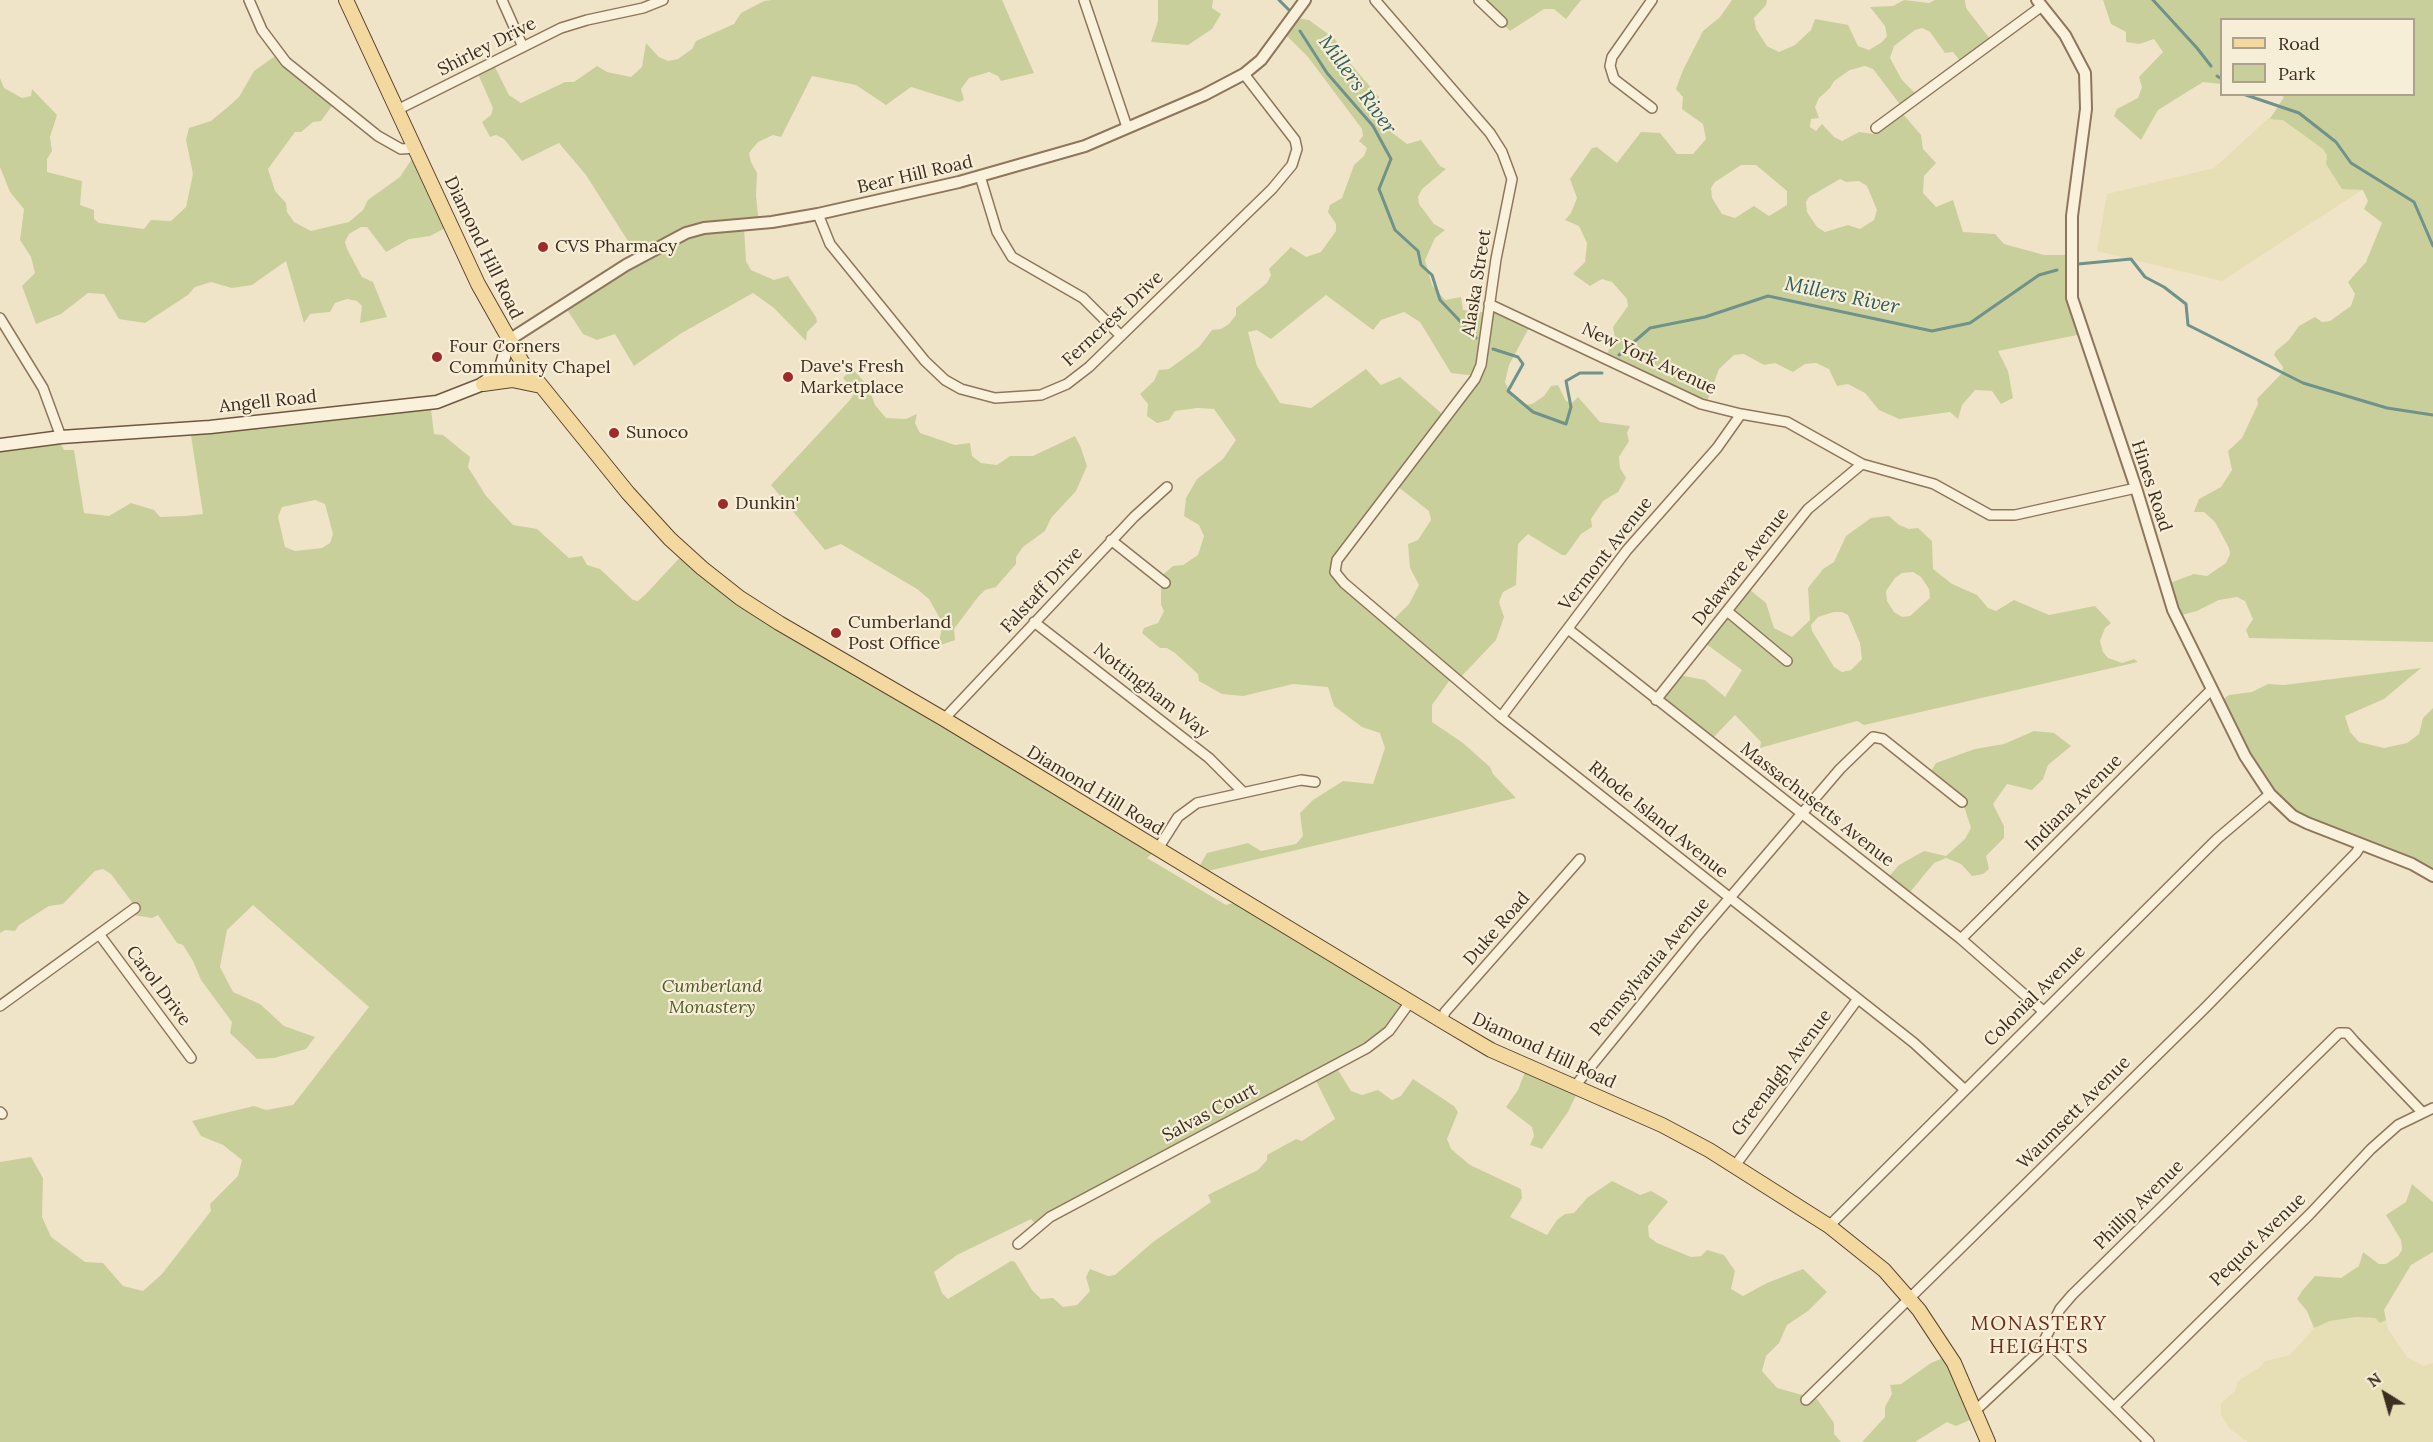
<!DOCTYPE html>
<style>
body{margin:0}
#map{position:relative;width:2433px;height:1442px;overflow:hidden;background:#f0e4c8;font-family:Lora,serif}
canvas{display:block}
.legend{position:absolute;left:2220px;top:18px;width:195px;height:78px;box-sizing:border-box;background:#f7eed8;border:2px solid #ada18e;margin:0;padding:8px 10px;list-style:none;font-size:18px;color:#3d2e20}
.legend li{display:flex;align-items:center;gap:12px;height:30px}
.legend b{width:30px;border:2px solid #ada18e}
.north{position:absolute;left:2355px;top:1364px;width:60px;height:60px;-webkit-text-stroke:4px #f7eed8;paint-order:stroke;rotate:323deg;font-size:16px;font-weight:700;line-height:24px;text-align:center;color:#3d2e20}
.north::after{content:'';display:block;margin:auto;width:21px;height:27px;background:#3d2e20;clip-path:polygon(50% 0,100% 100%,50% 72%,0 100%)}
</style>
<div id="map">
<canvas width="2433" height="1442"></canvas>
<ul class="legend">
<li><b style="height:8px;background:#f3d9a0"></b>Road</li>
<li><b style="height:16px;background:#c9cf9b"></b>Park</li>
</ul>
<div class="north">N</div>
</div>
<script>
const context = document.querySelector('canvas').getContext('2d');
context.lineJoin = 'round';
function fill(path, color) {
  context.fillStyle = color;
  context.fill(path, 'evenodd');
}
function poly(rows) {
  const path = new Path2D();
  for (const r of rows) {
    path.moveTo(r[0], r[1]);
    for (let i = 2; i < r.length; i += 2) path.lineTo(r[i], r[i + 1]);
  }
  return path;
}
function stroke(path, color, width, dash) {
  context.strokeStyle = color;
  context.lineWidth = width;
  context.lineCap = dash ? 'butt' : 'round';
  context.setLineDash(dash || []);
  context.stroke(path);
}
function write(font, color, halo, rows, align = 'center') {
  context.font = font + ' Lora,serif';
  context.lineWidth = 4.5;
  context.setLineDash([]);
  context.textBaseline = 'middle';
  context.strokeStyle = halo;
  context.fillStyle = color;
  for (const [text, x, y, turn = 0] of rows) {
    context.save();
    context.translate(x, y);
    context.rotate((+turn || 0) * Math.PI / 180);
    context.textAlign = isNaN(turn) ? turn : align;
    if (halo) context.strokeText(text, 0, 0);
    context.fillText(text, 0, 0);
    context.restore();
  }
}
fill(poly([
 [2294,95,2379,179,2222,281,2097,251,2107,194,2214,168],
 [2356,1317,2375,1318,2380,1323,2386,1320,2388,1329,2407,1357,2423,1366,2433,1363,2433,1442,2248,1442,2230,1429,2221,1415,2221,1403,2235,1391,2238,1381,2259,1368,2265,1361,2290,1355,2314,1328,2330,1321]
]), '#e6deb5');
fill(poly([
 [772,0,1002,0,1034,73,1001,81,998,76,989,72,969,78,961,89,964,100,959,102,911,87,886,105,856,85,812,76,781,137,773,135,758,142,749,153,751,162,757,173,756,196,759,224,744,227,746,261,751,270,774,280,788,276,816,317,817,322,807,332,806,341,774,308,753,293,680,334,634,366,615,334,597,340,583,334,566,308,640,260,586,175,559,143,522,161,504,139,496,135,490,137,482,122,491,115,493,108,478,74,495,67,509,95,521,103,565,82,574,82,597,66,607,72,631,77,642,67,646,43,659,57,668,61,678,59,692,49,696,41,734,24,741,13,764,1],
 [1158,0,1213,0,1212,8,1221,14,1212,29,1188,45,1151,42,1158,21],
 [1479,0,1581,0,1566,19,1554,9,1544,9,1510,31],
 [1732,0,1767,0,1766,5,1754,18,1756,29,1767,46,1779,52,1795,45,1811,30,1815,19,1848,25,1858,46,1869,50,1882,42,1887,36,1885,26,1870,7,1893,6,1904,0,1929,3,1935,0,1965,0,1966,8,1994,44,1965,67,1953,52,1945,53,1930,32,1922,28,1915,30,1894,46,1890,58,1902,80,1920,98,1905,111,1873,69,1865,66,1850,70,1834,81,1830,88,1819,98,1815,107,1819,118,1811,119,1810,127,1816,131,1822,124,1834,137,1842,141,1859,132,1874,134,1903,114,1921,135,1923,149,1936,163,1924,176,1923,193,1936,207,1953,200,1963,232,1995,234,2004,244,2044,255,2070,255,2082,334,1998,351,2008,371,2013,398,2001,404,1992,391,1975,390,1962,405,1958,419,1950,412,1899,419,1879,410,1865,393,1848,384,1837,386,1829,369,1816,363,1805,364,1793,372,1775,363,1764,365,1744,354,1734,355,1719,369,1706,404,1604,359,1615,338,1613,327,1628,306,1627,299,1612,282,1602,279,1590,286,1573,274,1585,262,1587,243,1579,226,1565,220,1571,213,1577,198,1570,179,1592,148,1597,147,1617,163,1641,132,1660,133,1677,154,1693,154,1706,139,1703,124,1682,109,1683,97,1676,89,1683,70,1703,31,1720,17],
 [1741,165,1756,165,1787,191,1787,205,1769,216,1754,206,1735,218,1722,214,1712,198,1711,188,1715,182],
 [1840,179,1846,182,1859,181,1867,186,1877,210,1874,220,1860,229,1848,225,1825,232,1817,227,1807,212,1806,202,1809,197],
 [2103,0,2433,0,2433,642,2249,638,2246,630,2253,619,2245,601,2237,597,2219,600,2197,611,2178,616,2167,584,2194,574,2207,576,2226,563,2230,554,2229,548,2215,522,2204,512,2194,512,2199,499,2221,487,2232,470,2228,451,2242,438,2258,404,2257,399,2282,373,2283,367,2274,355,2276,351,2289,340,2299,326,2315,317,2322,322,2330,321,2351,306,2355,294,2348,282,2366,262,2382,223,2364,209,2368,201,2363,190,2342,189,2326,164,2327,155,2323,149,2283,120,2270,119,2284,97,2280,95,2414,94,2414,20,2222,20,2221,84,2203,82,2158,110,2141,140,2114,116,2117,109,2138,98,2142,87,2139,77,2163,52,2154,39,2139,44,2126,42,2126,32,2111,24],
 [1296,18,1309,20,1335,39,1349,62,1379,97,1373,108,1381,124,1407,144,1421,140,1440,166,1446,169,1422,189,1418,197,1419,204,1434,224,1445,230,1435,238,1425,260,1432,285,1445,300,1461,297,1463,310,1488,313,1491,307,1530,326,1509,365,1505,382,1513,398,1525,405,1532,404,1544,396,1551,386,1558,385,1566,401,1572,403,1578,397,1600,422,1630,426,1627,433,1629,441,1619,457,1620,468,1626,478,1618,492,1603,501,1591,519,1592,527,1581,534,1566,555,1562,555,1528,534,1518,544,1516,585,1503,592,1499,602,1504,617,1496,640,1459,679,1452,677,1432,705,1432,722,1463,743,1490,767,1493,774,1516,798,1195,874,1207,853,1248,843,1261,851,1296,844,1303,836,1300,813,1313,800,1343,781,1373,784,1385,748,1380,733,1362,727,1334,706,1328,687,1293,684,1243,696,1222,694,1199,681,1198,674,1175,653,1167,648,1160,648,1142,633,1144,628,1158,623,1164,611,1161,605,1161,584,1158,579,1173,566,1183,565,1198,555,1204,536,1199,525,1184,516,1186,498,1197,479,1223,459,1236,440,1214,409,1197,408,1175,411,1169,420,1157,423,1147,416,1148,404,1140,394,1154,381,1159,370,1169,369,1199,347,1212,330,1221,329,1229,324,1236,315,1236,308,1267,283,1271,275,1269,269,1291,247,1306,257,1321,252,1336,231,1336,224,1328,212,1330,205,1342,198,1354,165,1364,156,1367,148,1359,141,1363,136,1362,129,1308,57,1285,34],
 [1326,295,1373,330,1381,320,1404,312,1420,322,1451,373,1476,376,1453,416,1448,419,1400,377,1381,385,1366,369,1311,408,1280,403,1257,366,1248,332,1257,330,1271,339],
 [1398,487,1429,511,1431,520,1418,540,1408,544,1410,568,1419,585,1409,604,1390,623,1335,570],
 [278,54,334,103,321,121,313,122,301,132,295,132,268,169,275,191,286,203,287,212,294,222,311,231,349,222,363,210,368,200,400,177,413,157,451,225,430,236,409,239,386,252,367,227,361,227,349,234,345,242,347,249,362,277,373,282,387,317,360,323,362,306,357,301,347,299,335,303,330,312,310,314,304,323,286,261,252,285,232,288,211,282,195,287,188,295,145,323,119,319,104,294,88,293,61,314,36,324,22,286,35,273,31,257,20,240,24,209,10,192,0,167,0,78,4,88,22,98,31,96,32,89,57,115,50,137,52,151,47,159,47,172,82,181,80,205,94,210,94,219,99,223,144,229,151,220,171,221,186,207,193,174,186,140,189,128,211,121,229,106,239,97,254,71],
 [852,368,868,386,875,405,886,418,906,419,917,414,915,423,920,433,955,445,970,443,972,456,981,463,997,465,1010,456,1033,456,1075,436,1081,448,1087,466,1076,491,1051,518,1045,531,1023,547,1016,557,1016,564,996,587,985,590,978,597,954,629,955,640,938,646,943,624,929,599,917,589,841,544,825,550,771,485,850,400,855,392,843,378],
 [428,408,431,409,434,434,443,435,470,457,468,467,486,496,513,525,537,529,569,558,582,556,587,565,600,569,633,600,638,601,646,594,684,553,725,589,1154,852,1147,858,1226,905,1237,902,1411,1008,1388,1038,1338,1070,1351,1091,1362,1095,1378,1090,1392,1100,1401,1096,1413,1079,1454,1106,1458,1112,1447,1139,1451,1149,1470,1165,1521,1189,1522,1198,1510,1217,1547,1235,1557,1220,1565,1214,1574,1213,1587,1198,1612,1181,1640,1195,1651,1191,1665,1199,1668,1202,1648,1226,1649,1237,1657,1243,1691,1257,1701,1256,1707,1250,1724,1255,1735,1271,1731,1289,1743,1296,1767,1283,1803,1269,1827,1292,1808,1311,1787,1325,1779,1343,1766,1356,1762,1371,1777,1388,1817,1399,1834,1423,1834,1434,1841,1442,0,1442,0,1162,31,1157,43,1178,42,1217,51,1237,85,1262,103,1263,123,1286,143,1291,162,1274,211,1211,210,1204,238,1176,242,1160,223,1145,201,1136,192,1121,254,1106,266,1110,293,1105,369,1007,253,905,227,930,220,967,233,992,260,1004,284,1026,315,1037,306,1049,274,1058,257,1059,230,1033,232,1022,201,980,193,961,183,945,177,943,158,915,152,918,133,915,134,905,111,874,103,869,95,871,63,904,49,906,19,925,15,931,5,930,0,933,0,448,59,441,64,450,74,450,84,513,109,516,131,503,154,510,160,517,185,516,203,514,190,429],
 [315,500,325,504,333,534,330,543,322,548,295,551,285,547,278,517,282,507],
 [1316,1081,1335,1119,1302,1141,1296,1139,1267,1155,1267,1160,1258,1170,1208,1195,1211,1202,1153,1242,1115,1275,1108,1276,1090,1269,1086,1277,1090,1291,1077,1305,1063,1307,1053,1298,1041,1299,1032,1290,1015,1262,1011,1261,948,1299,942,1293,934,1272,957,1255,1031,1219,1040,1229,1187,1148],
 [1889,516,1899,525,1909,529,1918,528,1932,541,1933,569,1952,584,1977,595,1988,608,1996,611,2014,600,2049,615,2095,606,2111,623,2105,628,2100,641,2103,652,2108,658,2122,663,2134,659,2138,662,1864,725,1857,721,1760,748,1761,742,1735,715,1710,741,1661,701,1680,676,1684,676,1705,680,1725,697,1742,670,1706,644,1749,589,1766,603,1774,628,1792,637,1810,620,1808,588,1823,569,1834,562,1846,536,1871,518],
 [1913,572,1921,577,1929,589,1930,598,1910,616,1902,617,1894,612,1887,601,1886,591,1895,578,1902,573],
 [1834,612,1842,612,1848,615,1860,643,1862,659,1851,670,1842,672,1834,667,1812,631,1811,625,1818,617],
 [2421,668,2384,699,2345,716,2350,732,2359,742,2384,748,2407,743,2419,734,2423,718,2433,708,2433,879,2291,817,2273,796,2219,702,2229,695,2252,692,2268,684,2284,685],
 [2034,731,2054,733,2071,746,2048,765,2043,779,2032,790,2007,784,1993,804,2004,826,2004,838,1986,856,1989,869,1983,874,1972,876,1961,864,1946,858,1934,863,1906,897,1885,881,1899,865,1924,851,1946,856,1965,839,1971,828,1964,806,1928,776,1936,763,1975,749,2004,744],
 [1526,1069,1579,1089,1568,1112,1542,1149,1530,1145,1534,1136,1532,1127,1506,1107,1518,1090],
 [2412,1184,2433,1202,2433,1252,2411,1265,2384,1310,2386,1320,2380,1323,2375,1318,2356,1317,2330,1321,2314,1328,2307,1311,2297,1299,2302,1291,2315,1276,2341,1278,2359,1266,2363,1252,2379,1264,2386,1264,2398,1256,2402,1250,2401,1240,2386,1215,2406,1202],
 [1948,1356,1977,1417,1956,1426,1947,1422,1915,1442,1862,1442,1885,1417,1885,1407,1892,1394,1890,1385,1901,1384,1931,1363]
]), '#c9cf9b');
stroke(poly([
 [1279,0,1289,10],
 [2153,0,2197,48,2211,66],
 [1300,31,1327,73,1373,126,1391,159,1379,189,1395,230,1418,251,1421,265,1432,275,1440,300,1476,338],
 [2217,76,2222,79],
 [2243,94,2299,113,2336,142,2351,163,2414,202,2433,246],
 [2078,264,2131,259,2145,277,2164,287,2186,304,2188,325,2303,383,2387,408,2433,415],
 [1493,349,1518,357,1523,364,1508,391,1533,412,1566,424,1571,407,1566,381,1580,373,1602,373],
 [1619,355,1650,328,1705,317,1768,296,1932,331,1970,323,2039,275,2057,270]
]), '#6f938a', 3);
const minor = poly([
 [249,0,262,30,286,62,378,136,401,149,415,148],
 [502,0,523,47],
 [1084,0,1127,127],
 [1375,0,1490,133,1502,152,1512,179,1496,259,1481,365,1475,379,1337,560,1335,572,1344,583,1501,717,1914,1043,1964,1089],
 [1479,0,1502,22],
 [1652,0,1612,57,1610,66,1614,79,1652,108],
 [397,110,561,28,587,20,643,8,663,0],
 [1876,128,2042,6],
 [980,176,997,232,1012,257,1083,298,1121,336],
 [818,214,830,244,925,361,945,380,961,389,995,398,1041,395,1067,384,1089,367,1272,189,1292,165,1297,149,1295,140,1244,74],
 [1489,304,1701,404,1741,414,1787,422,1862,464,1934,484,1990,515,2015,515,2136,488],
 [0,318,43,388,61,437],
 [1111,540,1165,583],
 [1727,611,1787,661],
 [1034,622,1209,758,1243,792],
 [1568,629,1961,939,2042,1010],
 [1656,700,1808,509,1862,464],
 [1501,717,1627,550,1717,448,1741,414],
 [944,719,1134,517,1167,487],
 [1157,850,1178,817,1197,803,1301,780,1315,782],
 [99,934,191,1058],
 [1961,939,2211,690],
 [0,1006,135,908],
 [1442,1021,1445,1012,1580,859],
 [1575,1086,1698,935,1840,769,1873,737,1883,739,1962,802],
 [0,1112,2,1114],
 [1734,1167,1857,1000],
 [1829,1226,2217,839,2270,794],
 [1018,1244,1050,1217,1367,1048,1389,1031,1410,1002],
 [2046,1340,2149,1442],
 [1806,1400,2206,1007,2356,853,2361,845],
 [2114,1407,2310,1214,2371,1149,2398,1125,2433,1108],
 [1976,1410,2039,1351,2060,1309,2072,1295,2339,1033,2347,1033,2354,1041,2422,1112]
]);
const tertiary = poly([
 [2037,0,2065,35,2085,73,2086,109,2072,216,2072,298,2136,488,2173,610,2245,756,2270,794,2293,816,2307,823,2412,864,2433,876],
 [509,340,626,265,686,233,704,228,772,222,818,214,959,182,1085,146,1204,95,1244,74,1261,60,1305,0]
]);
const secondary = poly([
 [0,445,61,437,210,427,437,402,483,384,501,367,509,340]
]);
const primary = poly([
 [346,0,478,284,522,362,628,493,670,539,702,568,740,598,779,623,944,719,1442,1021,1491,1050,1662,1125,1709,1150,1829,1226,1884,1270,1919,1310,1954,1363,1988,1442],
 [483,384,512,380,541,386]
]);
stroke(minor, '#8d765c', 12);
stroke(tertiary, '#8d765c', 14);
stroke(secondary, '#6f573f', 15);
stroke(primary, '#5b4430', 16);
stroke(minor, '#faf1dc', 9);
stroke(tertiary, '#faf1dc', 10);
stroke(secondary, '#faf1dc', 12);
stroke(primary, '#f3d9a0', 14);
for (const [x, y, r, color] of [
 [543,247,6,"#9e2a2b"],
 [437,357,6,"#9e2a2b"],
 [788,377,6,"#9e2a2b"],
 [614,433,6,"#9e2a2b"],
 [723,504,6,"#9e2a2b"],
 [836,633,6,"#9e2a2b"]
]) {
  const dot = new Path2D();
  dot.arc(x, y, r, 0, 2 * Math.PI);
  context.fillStyle = color;
  context.fill(dot);
  stroke(dot, '#f7eed8', 2);
}
write('18px', '#3d2e20', '#f7eed8', [
 ["Shirley Drive",487,47,-27],
 ["Bear Hill Road",915,175,-13],
 ["Diamond Hill Road",483,248,64],
 ["Alaska Street",1477,283,-81],
 ["Ferncrest Drive",1113,319,-43],
 ["New York Avenue",1649,359,25],
 ["Angell Road",268,402,-6],
 ["Hines Road",2151,486,72],
 ["Vermont Avenue",1606,554,-52],
 ["Delaware Avenue",1741,567,-52],
 ["Falstaff Drive",1042,590,-47],
 ["Nottingham Way",1151,691,38],
 ["Diamond Hill Road",1095,791,31],
 ["Indiana Avenue",2074,803,-45],
 ["Massachusetts Avenue",1817,805,38],
 ["Rhode Island Avenue",1658,820,39],
 ["Duke Road",1497,929,-49],
 ["Pennsylvania Avenue",1650,967,-50],
 ["Carol Drive",158,986,53],
 ["Colonial Avenue",2035,996,-45],
 ["Diamond Hill Road",1544,1051,25],
 ["Greenalgh Avenue",1782,1073,-53],
 ["Salvas Court",1210,1113,-28],
 ["Waumsett Avenue",2074,1113,-45],
 ["Phillip Avenue",2139,1205,-45],
 ["Pequot Avenue",2258,1240,-44]
]);
write('18px', '#3d2e20', '#f7eed8', [
 ["CVS Pharmacy",555,247],
 ["Four Corners",449,347],
 ["Community Chapel",449,368],
 ["Dave's Fresh",800,367],
 ["Marketplace",800,388],
 ["Sunoco",626,433],
 ["Dunkin'",735,504],
 ["Cumberland",848,623],
 ["Post Office",848,644]
], 'left');
write('italic 18px', '#4d5a26', '#f7eed8', [
 ["Cumberland",712,987],
 ["Monastery",712,1008]
]);
write('italic 20px', '#2f5d5a', '#f7eed8', [
 ["Millers River",1357,85,54],
 ["Millers River",1842,296,12]
]);
context.letterSpacing = '1.5px';
write('20px', '#6b2e1e', '#f7eed8', [
 ["MONASTERY",2039,1324],
 ["HEIGHTS",2039,1347]
]);
context.letterSpacing = '0px';
</script>
